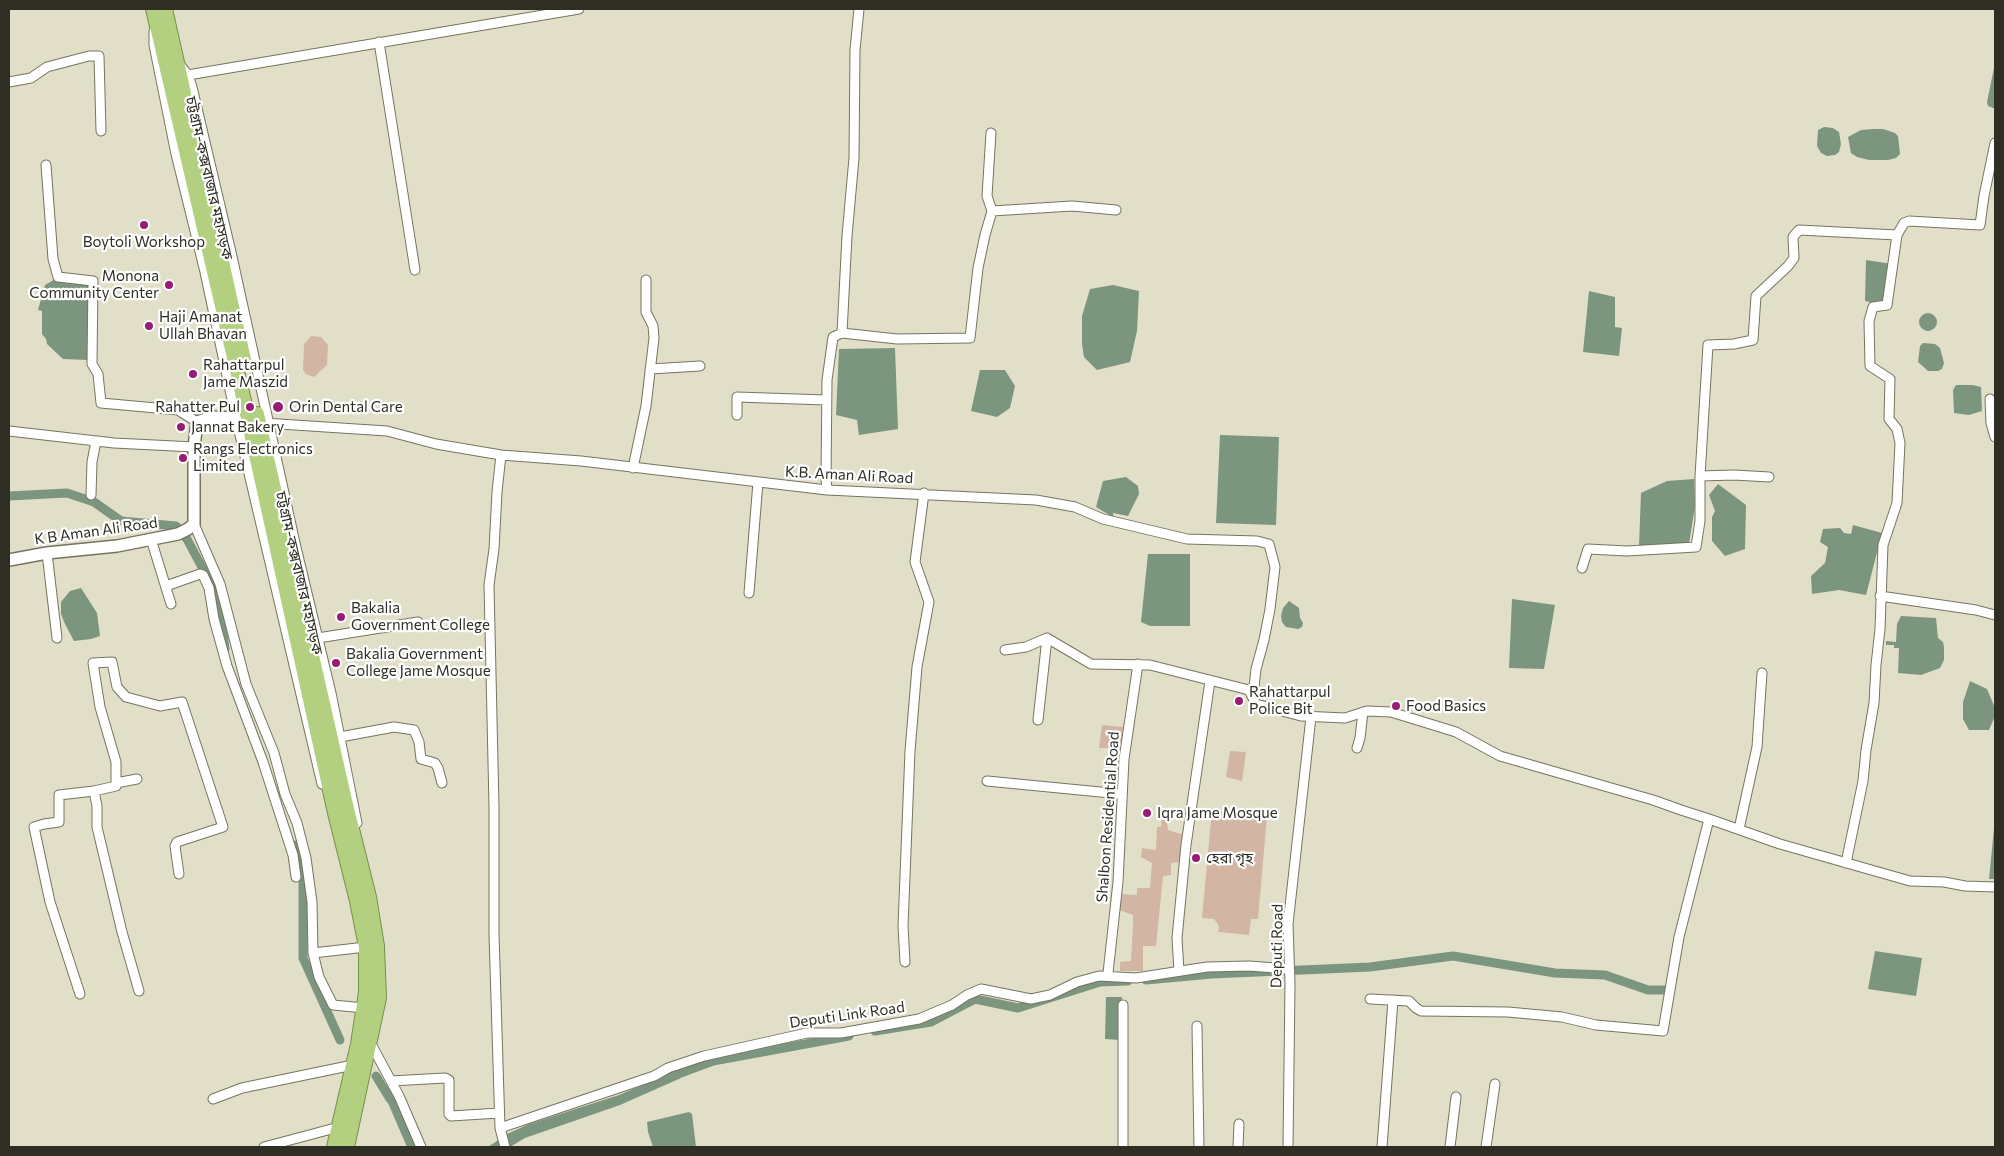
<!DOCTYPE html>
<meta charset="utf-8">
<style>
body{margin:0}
#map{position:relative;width:2004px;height:1156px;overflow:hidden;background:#e2dfc9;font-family:Commissioner,sans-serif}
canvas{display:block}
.frame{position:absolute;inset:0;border:10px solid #2e2e25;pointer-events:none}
</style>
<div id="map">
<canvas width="2004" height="1156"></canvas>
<div class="frame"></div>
</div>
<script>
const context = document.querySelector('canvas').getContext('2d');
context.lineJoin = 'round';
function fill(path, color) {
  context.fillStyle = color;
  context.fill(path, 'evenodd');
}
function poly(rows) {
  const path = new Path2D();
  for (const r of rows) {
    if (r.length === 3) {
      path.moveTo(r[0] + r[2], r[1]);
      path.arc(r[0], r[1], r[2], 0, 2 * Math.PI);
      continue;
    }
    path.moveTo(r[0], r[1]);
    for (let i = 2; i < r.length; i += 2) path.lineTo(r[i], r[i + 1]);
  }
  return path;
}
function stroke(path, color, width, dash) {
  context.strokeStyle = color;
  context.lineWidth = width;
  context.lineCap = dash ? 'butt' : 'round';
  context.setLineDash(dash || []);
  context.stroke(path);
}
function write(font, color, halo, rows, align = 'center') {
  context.font = font + ' Commissioner,"Noto Sans Bengali",sans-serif';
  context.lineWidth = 4.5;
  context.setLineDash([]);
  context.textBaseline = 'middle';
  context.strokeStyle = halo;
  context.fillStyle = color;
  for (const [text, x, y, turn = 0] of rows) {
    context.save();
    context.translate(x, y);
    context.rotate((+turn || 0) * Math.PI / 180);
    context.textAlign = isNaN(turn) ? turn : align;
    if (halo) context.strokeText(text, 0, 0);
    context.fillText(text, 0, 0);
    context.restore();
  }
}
fill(poly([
 [311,336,321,337,328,345,327,365,314,377,306,374,303,370,304,344],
 [1102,725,1123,727,1121,748,1099,748],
 [1230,751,1246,752,1242,781,1226,777],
 [1212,810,1267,816,1258,919,1251,919,1249,935,1218,932,1219,926,1214,919,1202,918],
 [1162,814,1166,814,1168,830,1184,835,1182,862,1171,863,1171,875,1163,876,1156,946,1143,946,1143,971,1120,971,1120,962,1131,961,1133,924,1133,915,1119,910,1121,894,1137,895,1137,888,1150,888,1152,863,1141,857,1142,848,1156,850,1157,827,1161,827]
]), '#d2b5a3');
fill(poly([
 [1995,63,1995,108,1993,108,1988,106,1987,102],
 [1824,127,1833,128,1839,132,1841,144,1839,152,1835,155,1827,156,1821,153,1817,146,1818,130],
 [1874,129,1883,129,1895,133,1898,136,1900,154,1896,158,1888,160,1869,160,1857,157,1851,153,1848,137,1861,130],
 [1866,260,1892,264,1885,301,1878,304,1865,301],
 [57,278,89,282,88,360,63,359,47,344,46,339,42,334,42,311,38,310,45,285],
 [1113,285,1139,291,1137,331,1130,362,1097,370,1084,357,1082,344,1082,316,1090,289],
 [1589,291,1615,297,1615,327,1622,328,1619,356,1583,352],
 [1928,322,9],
 [1923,343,1935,344,1940,348,1944,363,1942,369,1938,371,1928,371,1918,362,1920,346],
 [895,348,898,429,859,435,857,420,836,415,839,349],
 [980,370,1005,370,1015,386,1010,408,997,417,971,411],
 [1956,385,1973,385,1981,387,1982,411,1969,415,1954,413,1953,390],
 [1220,435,1279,437,1276,525,1216,523],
 [1126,477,1138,486,1139,494,1128,516,1113,513,1114,518,1096,507,1103,481],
 [1694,479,1695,506,1689,544,1639,546,1641,493,1667,481],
 [1718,484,1746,505,1745,549,1725,556,1712,541,1712,517,1715,511,1709,495],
 [1853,525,1882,533,1866,595,1839,590,1812,594,1811,576,1825,563,1828,547,1820,542,1823,529,1840,528,1844,533,1851,534],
 [1148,554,1190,554,1190,626,1150,626,1141,622],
 [81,588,97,613,100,636,91,639,74,641,65,624,61,614,61,602,70,591],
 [1512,599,1555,605,1544,669,1509,668],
 [1289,601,1299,608,1300,618,1303,623,1302,627,1298,629,1286,627,1282,622,1281,616,1283,608],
 [1901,616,1936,618,1938,638,1943,642,1944,647,1944,660,1940,668,1921,675,1898,673,1899,648,1894,648,1894,645,1886,645,1886,641,1896,642,1897,624],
 [1970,681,1987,689,1995,708,1995,716,1989,730,1969,730,1963,719,1963,702],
 [1995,818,1995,879,1989,879],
 [1875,951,1922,958,1916,996,1868,989],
 [1106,997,1122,997,1120,1040,1105,1039],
 [676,1071,680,1074,681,1078,620,1105,525,1138,510,1147,488,1147,507,1134,529,1124,619,1095],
 [389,1089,392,1091,419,1147,407,1147,385,1096,386,1090],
 [689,1112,692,1114,696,1147,653,1147,648,1132,647,1122]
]), '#7b957f');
stroke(poly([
 [9,496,67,493,94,502,121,521,176,526,187,539,213,588,220,610,225,649],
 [294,845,303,874,303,958,340,1040],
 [1146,980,1212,974,1370,967,1453,956,1555,973,1605,975,1648,990,1665,990],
 [875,1031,931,1022,975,999,1018,1008,1100,982,1128,981],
 [376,1076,390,1099],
 [670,1077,713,1061,849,1036]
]), '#7b957f', 9);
const minor = poly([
 [154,31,154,45,176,154,205,272,236,418,322,784],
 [379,42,415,270],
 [180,65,188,75,192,87,231,252,295,543,331,693,357,823],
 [188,75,579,9],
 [9,82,31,78,47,67,89,56,99,56,101,131],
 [991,133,987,196,992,211],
 [46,165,53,259,58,277,93,281,92,364,98,374,101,403,178,410,197,422],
 [842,333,897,339,970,338,978,268,985,235,992,211,1072,206,1116,210],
 [650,369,700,366],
 [1990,399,1991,423,1995,437],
 [737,415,737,397,826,400],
 [264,423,387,431,436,444,501,455,581,461,827,490,1036,500,1075,507,1103,519,1187,539,1257,541,1269,544,1275,567,1270,609,1264,640,1256,669,1253,697],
 [9,431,114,443,194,447],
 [501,455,497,492,494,549,489,585,494,807,494,934,500,1128,505,1147],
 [633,468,646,406,654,338,653,326,646,312,646,280],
 [1700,476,1708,345,1734,344,1753,340,1756,296,1788,266,1794,258,1793,237,1799,230,1897,235],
 [827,490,826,479,827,380,833,337,842,333,847,236,854,158,855,50,859,9],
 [91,495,92,462,96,441],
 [194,524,220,584,246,684,274,753,285,794,297,823,306,858,312,902,313,953,319,977,333,1005,364,1008],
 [151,539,171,604],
 [47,553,57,638],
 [1582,568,1588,549,1627,551,1696,547,1700,521,1700,476,1734,475,1769,477],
 [166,586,200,574,203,575,209,588,214,619,227,666,263,762,293,855,296,877],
 [749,593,758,482],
 [1880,596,1976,610,1995,615],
 [318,638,418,622],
 [1005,650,1026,647,1047,638],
 [1038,720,1047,638,1091,664,1150,665,1249,690,1256,704,1301,716,1345,718,1367,711,1391,712,1456,732,1500,756,1653,800,1681,810,1709,819],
 [340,737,394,727,414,730,419,742,421,759,435,763,438,768,442,783],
 [1357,748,1360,738,1363,712],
 [137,779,116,783,116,786,94,791,97,806,97,827,122,932,139,991],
 [987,781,1121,794],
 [116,783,116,762,100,707,93,663,112,662,117,687,126,697,160,706,182,702,223,827,177,842,175,846,179,874],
 [1739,829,1757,747,1762,673],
 [1846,863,1863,781,1866,750,1874,703,1876,665,1880,629,1883,545,1897,503,1900,443,1897,429,1889,419,1890,379,1870,366,1869,321,1873,307,1887,305,1897,235,1904,223,1909,221,1980,225,1984,196,1995,143],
 [313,953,366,947],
 [905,962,903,926,910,751,917,667,929,602,915,562,924,493],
 [1179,971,1177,938,1186,845,1210,681],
 [1108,973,1118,882,1124,759,1138,664],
 [80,994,50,902,34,827,44,824,59,822,59,795,94,791],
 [1370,999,1409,1001,1416,1008,1421,1011,1508,1012,1562,1017,1596,1025,1663,1031,1679,937,1709,819,1780,844,1910,881,1944,882,1965,886,1995,887],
 [1123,1005,1123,1147],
 [1197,1026,1199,1147],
 [370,1042,399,1096,421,1147],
 [391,1081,445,1078,449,1080,449,1114,451,1116,499,1113],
 [213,1099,242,1088,353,1065],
 [500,1128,654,1076,668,1068,704,1056,807,1033,841,1033,919,1019,952,1005,967,995,981,989,1031,999,1050,995,1077,982,1099,976,1136,978,1207,967,1249,966,1289,969],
 [264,1147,339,1127],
 [1238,1147,1239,1124],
 [1288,1147,1290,983,1288,924,1311,717],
 [1382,1147,1393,1000],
 [1450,1147,1456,1097],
 [1486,1147,1495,1084]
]);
const tertiary = poly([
 [9,560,47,553,117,546,178,534,188,529,194,524,194,447,197,422,212,417,236,418]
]);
const trunk = poly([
 [153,9,248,418,335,813,357,901,366,947,366,992,358,1044,334,1147],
 [165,9,245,364],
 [257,414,347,809,369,897,377,946,379,998,347,1147]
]);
stroke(minor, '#767460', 11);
stroke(tertiary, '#767460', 14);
stroke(trunk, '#78904b', 16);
stroke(minor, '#fff', 9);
stroke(tertiary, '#fff', 11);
stroke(trunk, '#b3d080', 14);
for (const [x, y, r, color] of [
 [144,225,5,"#991c74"],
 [169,285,5,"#991c74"],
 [149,326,5,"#991c74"],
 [193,374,5,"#991c74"],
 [250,407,5,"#991c74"],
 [278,407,6,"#991c74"],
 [181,427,5,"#991c74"],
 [183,458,5,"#991c74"],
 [341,617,5,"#991c74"],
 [336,663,5,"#991c74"],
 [1239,701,5,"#991c74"],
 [1396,706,5,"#991c74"],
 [1147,813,5,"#991c74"],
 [1196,858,5,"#991c74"]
]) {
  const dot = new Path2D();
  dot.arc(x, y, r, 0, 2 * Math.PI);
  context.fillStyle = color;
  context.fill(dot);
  stroke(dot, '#fff', 2);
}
write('15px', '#2e2e25', '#fff', [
 ["চট্টগ্রাম-কক্সবাজার মহাসড়ক",209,178,77],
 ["K.B. Aman Ali Road",849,475,3],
 ["K B Aman Ali Road",96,531,-8],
 ["চট্টগ্রাম-কক্সবাজার মহাসড়ক",299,573,77],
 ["Shalbon Residential Road",1108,817,-86],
 ["Deputi Road",1277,946,-89],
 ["Deputi Link Road",847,1015,-8]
]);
write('15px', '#2e2e25', '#fff', [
 ["Boytoli Workshop",144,242,"center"],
 ["Monona",159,276,"right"],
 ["Community Center",159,293,"right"],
 ["Haji Amanat",159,317],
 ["Ullah Bhavan",159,334],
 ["Rahattarpul",203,365],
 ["Jame Maszid",203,382],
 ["Rahatter Pul",240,407,"right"],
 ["Orin Dental Care",289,407],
 ["Jannat Bakery",191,427],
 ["Rangs Electronics",193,449],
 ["Limited",193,466],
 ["Bakalia",351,608],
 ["Government College",351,625],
 ["Bakalia Government",346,654],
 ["College Jame Mosque",346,671],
 ["Rahattarpul",1249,692],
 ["Police Bit",1249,709],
 ["Food Basics",1406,706],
 ["Iqra Jame Mosque",1157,813],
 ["হেরা গৃহ",1206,858]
], 'left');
</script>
